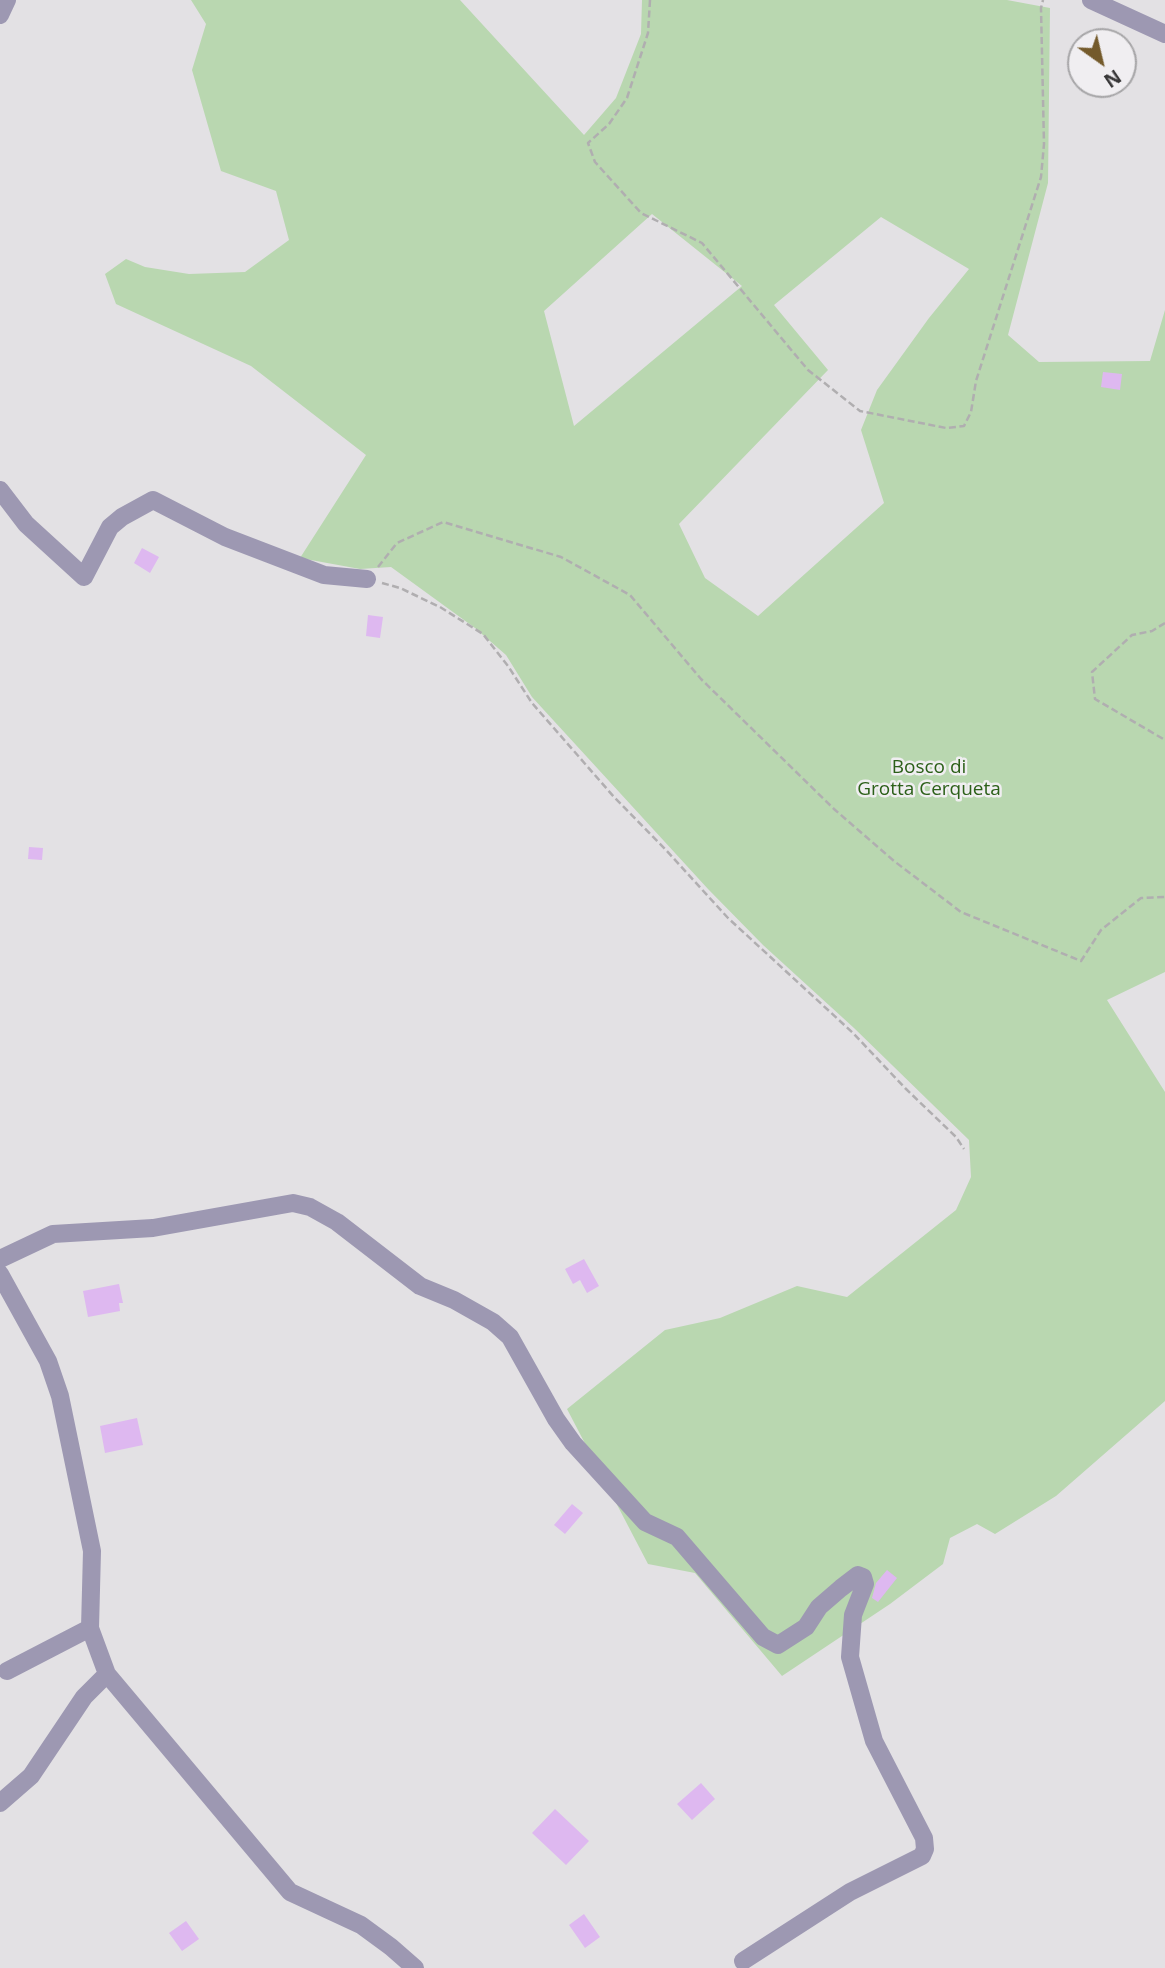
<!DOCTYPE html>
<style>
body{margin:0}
#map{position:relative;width:1165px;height:1968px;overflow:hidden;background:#e3e1e4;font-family:"Open Sans",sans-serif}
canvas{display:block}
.north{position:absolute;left:1067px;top:28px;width:70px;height:70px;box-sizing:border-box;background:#f0eef1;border:2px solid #a6a5a7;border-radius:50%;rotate:146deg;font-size:19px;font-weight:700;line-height:28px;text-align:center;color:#383738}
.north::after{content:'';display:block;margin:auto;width:24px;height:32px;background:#745a2b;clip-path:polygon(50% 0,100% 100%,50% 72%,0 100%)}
</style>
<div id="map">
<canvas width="1165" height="1968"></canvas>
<div class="north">N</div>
</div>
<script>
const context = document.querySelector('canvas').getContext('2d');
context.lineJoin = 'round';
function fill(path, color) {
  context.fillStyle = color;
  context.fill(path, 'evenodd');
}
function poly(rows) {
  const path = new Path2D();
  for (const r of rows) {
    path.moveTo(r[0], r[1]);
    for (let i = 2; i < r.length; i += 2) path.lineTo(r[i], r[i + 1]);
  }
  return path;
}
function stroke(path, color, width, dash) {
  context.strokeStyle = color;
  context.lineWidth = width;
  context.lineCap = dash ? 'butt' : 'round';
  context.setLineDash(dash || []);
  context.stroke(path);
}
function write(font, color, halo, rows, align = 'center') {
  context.font = font + ' "Open Sans",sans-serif';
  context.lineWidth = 5;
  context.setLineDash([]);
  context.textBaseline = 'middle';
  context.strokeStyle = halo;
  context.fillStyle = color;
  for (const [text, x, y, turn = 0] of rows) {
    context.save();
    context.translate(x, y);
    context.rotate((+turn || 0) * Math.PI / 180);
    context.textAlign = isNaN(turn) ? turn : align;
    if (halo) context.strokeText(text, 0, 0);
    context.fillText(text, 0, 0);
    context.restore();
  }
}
fill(poly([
 [191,0,460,0,584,135,616,98,641,34,642,0,1007,0,1050,8,1048,183,1008,335,1039,362,1150,361,1165,310,1165,972,1107,1000,1165,1092,1165,1401,1056,1496,995,1534,977,1524,950,1538,943,1564,890,1604,782,1676,695,1573,648,1564,567,1409,665,1330,720,1318,797,1286,847,1297,956,1210,971,1177,969,1140,854,1028,763,945,708,889,532,697,506,655,475,628,391,567,360,569,300,558,366,455,251,366,116,304,105,274,126,259,145,267,189,274,245,272,289,240,276,191,221,171,192,70,206,24],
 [652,214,742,286,574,426,544,311],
 [881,217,969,269,929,318,877,390,861,430,884,503,758,616,705,578,679,524,828,370,774,305]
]), '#b9d7b0');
fill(poly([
 [1103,372,1122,374,1120,390,1101,387],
 [142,548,159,557,150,573,134,563],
 [368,615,383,617,380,638,366,636],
 [29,847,43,848,42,860,28,859],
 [584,1259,599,1286,587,1293,580,1280,573,1284,565,1269],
 [119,1284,123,1303,119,1303,120,1311,88,1317,83,1291],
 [137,1418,143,1445,105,1453,100,1426],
 [572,1504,583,1513,565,1534,554,1525],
 [887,1570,897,1578,878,1602,872,1598,876,1583],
 [701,1783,715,1799,692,1820,677,1804],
 [555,1809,589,1841,566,1865,532,1833],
 [584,1914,600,1937,585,1948,569,1925],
 [186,1921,199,1939,182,1951,169,1933]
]), '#deb8f0');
stroke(poly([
 [650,0,648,33,627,98,609,124,588,143,595,162,641,213,702,243,808,370,860,411,946,428,964,426,971,412,976,381,1041,177,1044,144,1041,8,1043,0],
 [378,567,397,543,443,522,561,557,630,595,701,679,834,809,894,861,961,912,1081,961,1101,930,1141,898,1165,897],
 [382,583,400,588,440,607,483,634,508,666,532,703,614,797,665,849,728,918,853,1033,905,1088,956,1137,964,1149],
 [1165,623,1152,631,1132,635,1092,672,1095,699,1165,740]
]), '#b0aeb0', 2.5, [7, 3.5]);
stroke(poly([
 [1091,0,1165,34],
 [0,15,7,0],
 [0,490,26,524,84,577,110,527,122,517,153,500,225,537,324,575,367,579],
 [0,1259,53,1234,153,1228,293,1203,310,1207,337,1222,420,1286,454,1300,493,1322,510,1337,556,1419,573,1443,645,1522,677,1537,763,1637,778,1645,806,1627,819,1607,841,1588,858,1575,863,1577,865,1584,853,1615,850,1657,874,1741,924,1838,925,1849,922,1856,850,1892,743,1961],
 [0,1274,48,1361,60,1396,92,1551,90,1628,107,1674,290,1892,361,1925,391,1947,415,1968],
 [7,1671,90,1628],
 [0,1803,31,1776,84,1697,107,1674]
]), '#9d98b2', 18);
write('19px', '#2c6019', '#f0eef1', [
 ["Bosco di",929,768],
 ["Grotta Cerqueta",929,790]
]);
</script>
